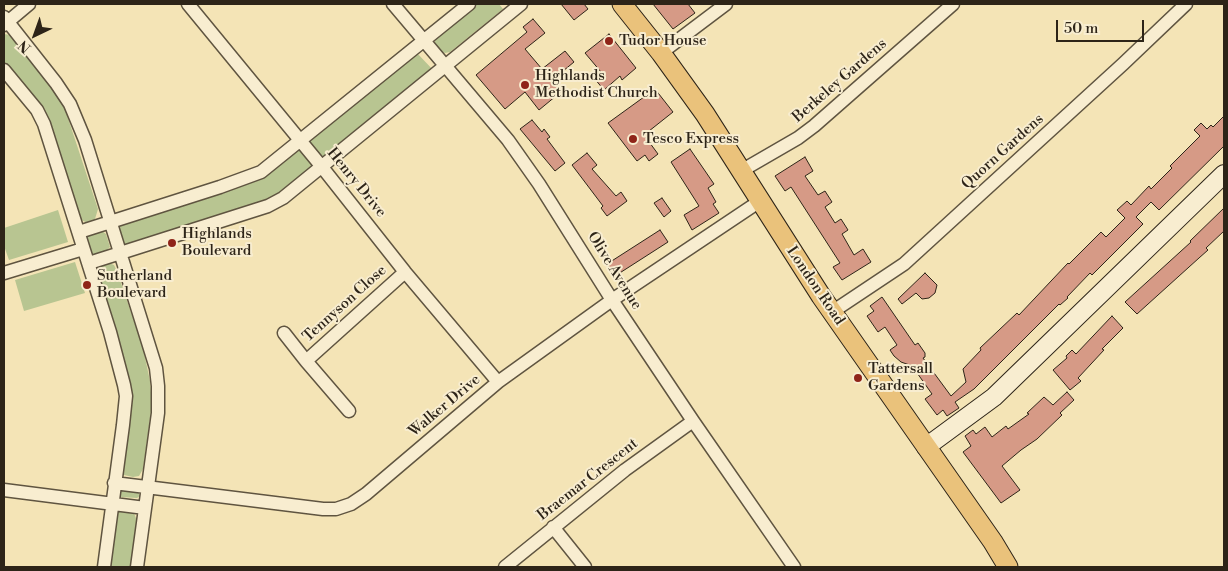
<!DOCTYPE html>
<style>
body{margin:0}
#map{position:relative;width:1228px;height:571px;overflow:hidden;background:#f4e4b6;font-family:"Libre Bodoni",serif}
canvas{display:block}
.frame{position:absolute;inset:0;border:5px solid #2d2418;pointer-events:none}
.north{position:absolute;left:10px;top:10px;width:50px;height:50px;-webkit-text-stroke:4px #f8edd0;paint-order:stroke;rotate:222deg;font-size:14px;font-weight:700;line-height:20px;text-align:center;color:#2d2418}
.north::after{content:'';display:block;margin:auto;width:18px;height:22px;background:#2d2418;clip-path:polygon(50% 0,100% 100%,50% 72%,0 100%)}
.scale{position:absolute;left:1056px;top:20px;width:88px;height:22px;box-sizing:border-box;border:2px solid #2d2418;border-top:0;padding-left:6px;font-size:15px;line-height:18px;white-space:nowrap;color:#2d2418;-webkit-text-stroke:4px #f8edd0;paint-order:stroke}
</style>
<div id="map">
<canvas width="1228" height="571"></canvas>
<div class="frame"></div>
<div class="north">N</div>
<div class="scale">50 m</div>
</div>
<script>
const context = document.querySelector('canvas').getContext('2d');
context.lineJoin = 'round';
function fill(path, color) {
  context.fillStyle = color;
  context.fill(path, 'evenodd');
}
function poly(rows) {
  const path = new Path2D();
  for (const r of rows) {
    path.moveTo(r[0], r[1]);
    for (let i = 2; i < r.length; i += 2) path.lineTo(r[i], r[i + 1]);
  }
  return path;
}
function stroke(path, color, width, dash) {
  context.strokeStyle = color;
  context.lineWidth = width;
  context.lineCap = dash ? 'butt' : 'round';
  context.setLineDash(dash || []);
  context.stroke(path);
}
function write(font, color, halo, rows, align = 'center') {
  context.font = font + ' "Libre Bodoni",serif';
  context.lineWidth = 4;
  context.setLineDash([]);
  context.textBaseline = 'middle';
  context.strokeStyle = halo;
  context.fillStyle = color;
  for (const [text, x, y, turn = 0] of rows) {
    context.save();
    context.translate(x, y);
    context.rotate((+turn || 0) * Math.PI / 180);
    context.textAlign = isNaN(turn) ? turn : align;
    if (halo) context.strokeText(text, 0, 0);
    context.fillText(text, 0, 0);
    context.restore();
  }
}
fill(poly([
 [475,4,499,4,503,9,450,52,445,53,439,51,435,46,435,41,438,34],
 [4,34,10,35,48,81,63,103,98,209,95,219,91,222,87,223,78,218,28,90,4,62],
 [417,53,434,71,283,198,119,252,110,223,248,178],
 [58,210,68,242,9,260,4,246,4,228],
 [102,231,106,234,110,247,107,250,93,255,88,253,84,240,86,237],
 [75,262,85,293,24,311,15,280],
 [109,263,114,265,117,271,143,348,150,381,152,404,143,469,139,476,133,477,124,475,120,468,130,401,96,276,97,269,102,265],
 [120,490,138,492,140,496,137,498,121,497,118,495],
 [120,510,128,511,134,513,137,521,131,567,108,567,116,516]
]), '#b8c591');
const building = poly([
 [561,4,584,4,588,9,574,20,561,4],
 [653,4,688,4,695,13,673,29,653,4],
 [533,19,545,33,525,49,542,69,565,51,574,62,552,80,562,91,539,110,525,92,505,109,476,75,527,32,523,27,533,19],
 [609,34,636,68,622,80,620,76,604,90,594,78,601,72,585,53,609,34],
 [655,89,673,112,644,135,658,154,649,161,645,155,637,161,608,123,655,89],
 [1224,116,1224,146,1159,210,1151,202,1136,217,1143,224,1092,275,1090,273,1067,297,1068,298,1060,305,1059,304,974,389,955,402,959,408,947,416,943,410,937,415,925,399,932,394,915,370,918,368,901,362,894,356,890,350,897,345,885,327,878,332,867,316,874,311,870,306,882,297,915,345,918,343,925,353,925,357,923,358,951,396,966,382,963,369,981,350,980,348,1017,313,1019,315,1068,263,1069,264,1101,232,1106,237,1125,218,1117,210,1127,201,1131,205,1149,186,1151,189,1172,168,1170,166,1200,136,1194,130,1201,123,1207,129,1211,125,1213,127,1224,116],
 [532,120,542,132,544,129,550,137,547,139,565,163,555,171,520,129,532,120],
 [690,149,714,184,708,188,716,202,713,204,719,213,692,230,684,215,699,206,671,162,690,149],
 [587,153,597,165,592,169,616,196,621,192,627,201,607,216,601,208,603,206,572,165,587,153],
 [805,157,813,171,805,176,818,195,825,191,832,202,825,207,835,223,841,219,848,230,842,234,854,255,863,249,871,262,842,280,833,267,840,263,791,187,785,191,775,176,805,157],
 [662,198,671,211,664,217,654,203,662,198],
 [1224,208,1224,231,1206,248,1208,250,1199,258,1137,314,1125,302,1191,242,1190,241,1224,208],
 [660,230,668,242,615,276,607,264,660,230],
 [925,273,937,285,935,293,929,298,922,299,916,293,902,304,898,299,925,273],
 [1112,316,1123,328,1102,349,1104,350,1078,378,1081,381,1070,390,1053,370,1067,358,1066,356,1072,350,1076,354,1112,316],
 [1067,392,1074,400,1060,413,1062,415,1037,439,1021,450,1002,466,1020,490,1001,503,963,452,971,446,965,436,973,430,976,434,985,427,992,437,1006,426,1008,429,1029,414,1027,413,1044,397,1053,405,1067,392]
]);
fill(building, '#d69a86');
stroke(building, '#2d2418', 1);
const street = poly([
 [188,4,322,167,405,272,498,382],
 [393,4,508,140,539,184,612,300,693,421,794,567],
 [4,17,56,83,70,104,85,140,156,368,158,386,158,413,137,567],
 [4,25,29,4],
 [661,53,726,4],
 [4,70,37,110,44,124,110,332,124,385,126,396,123,425,104,567],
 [741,171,798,138,814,126,953,4],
 [79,232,220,187,261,172,469,4],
 [89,263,268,206,283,198,521,4],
 [4,273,83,249],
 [832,312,904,264,1123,64,1186,4],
 [284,333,306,361],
 [349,411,306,361,405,272],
 [114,483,323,509,336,509,351,504,366,494,498,382,612,300,760,201],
 [4,490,145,508],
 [553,527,585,567],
 [505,567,625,470,693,421]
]);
const secondary = poly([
 [926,447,994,397,1224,174]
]);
const primary = poly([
 [622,4,661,53,705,114,821,296,993,542,1008,567]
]);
stroke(street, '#5f5440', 15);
stroke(secondary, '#2d2418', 20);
stroke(primary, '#2d2418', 21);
stroke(street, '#f8edd0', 12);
stroke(secondary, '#f8edd0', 18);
stroke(primary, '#eac27b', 19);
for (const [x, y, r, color] of [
 [609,41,5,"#8f2418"],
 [525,85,5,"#8f2418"],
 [633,139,5,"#8f2418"],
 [172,243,5,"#8f2418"],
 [87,285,5,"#8f2418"],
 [858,378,5,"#8f2418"]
]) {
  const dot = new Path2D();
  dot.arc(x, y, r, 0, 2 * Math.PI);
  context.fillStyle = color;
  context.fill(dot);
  stroke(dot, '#f8edd0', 2);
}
write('15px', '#2d2418', '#f8edd0', [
 ["Tudor House",619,41],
 ["Highlands",535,76],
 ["Methodist Church",535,93],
 ["Tesco Express",643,139],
 ["Highlands",182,234],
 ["Boulevard",182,251],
 ["Sutherland",97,276],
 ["Boulevard",97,293],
 ["Tattersall",868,369],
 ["Gardens",868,386]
], 'left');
write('15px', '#2d2418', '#f8edd0', [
 ["Berkeley Gardens",840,81,-41],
 ["Quorn Gardens",1003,152,-42],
 ["Henry Drive",356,183,51],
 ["Olive Avenue",614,271,58],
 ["London Road",815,286,56],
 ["Tennyson Close",345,304,-42],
 ["Walker Drive",445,406,-40],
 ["Braemar Crescent",588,480,-38]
]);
</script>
